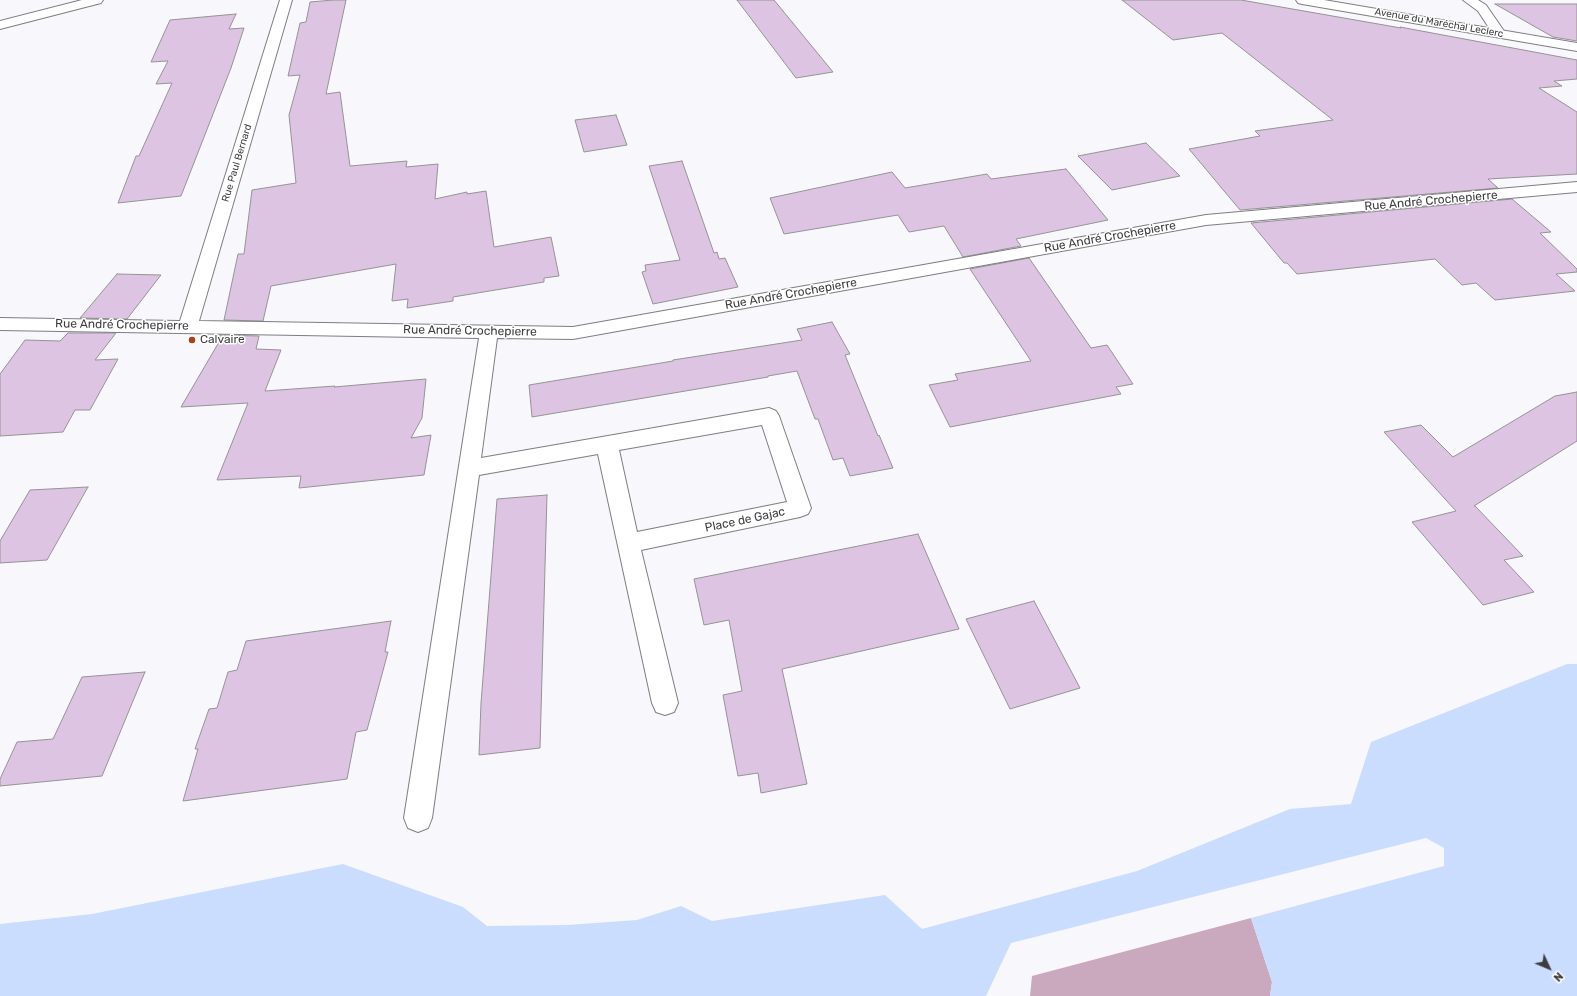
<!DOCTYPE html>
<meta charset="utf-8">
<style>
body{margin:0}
#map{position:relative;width:1577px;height:996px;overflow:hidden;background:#f8f7fb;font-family:Rubik,sans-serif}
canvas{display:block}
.north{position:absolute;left:1529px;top:948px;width:40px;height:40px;-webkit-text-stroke:3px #fff;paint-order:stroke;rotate:134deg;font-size:11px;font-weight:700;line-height:16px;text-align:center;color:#3d3c3e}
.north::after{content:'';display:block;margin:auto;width:14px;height:18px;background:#3d3c3e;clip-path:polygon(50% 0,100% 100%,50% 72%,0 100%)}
</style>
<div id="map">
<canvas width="1577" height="996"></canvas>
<div class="north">N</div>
</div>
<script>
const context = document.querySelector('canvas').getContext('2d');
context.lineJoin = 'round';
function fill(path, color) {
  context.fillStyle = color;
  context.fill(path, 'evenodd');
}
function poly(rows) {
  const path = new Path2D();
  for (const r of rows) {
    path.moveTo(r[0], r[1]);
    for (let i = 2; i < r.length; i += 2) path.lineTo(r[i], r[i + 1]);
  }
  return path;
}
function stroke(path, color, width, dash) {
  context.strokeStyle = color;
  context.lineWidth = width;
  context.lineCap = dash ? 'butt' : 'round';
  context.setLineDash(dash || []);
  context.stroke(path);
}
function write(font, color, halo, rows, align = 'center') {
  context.font = font + ' Rubik,sans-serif';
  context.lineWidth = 3;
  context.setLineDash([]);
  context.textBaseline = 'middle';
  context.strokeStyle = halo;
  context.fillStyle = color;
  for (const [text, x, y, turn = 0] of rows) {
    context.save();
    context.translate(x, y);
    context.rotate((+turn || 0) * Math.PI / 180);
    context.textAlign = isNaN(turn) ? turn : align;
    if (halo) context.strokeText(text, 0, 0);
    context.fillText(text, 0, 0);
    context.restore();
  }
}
fill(poly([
 [1251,918,1272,982,1270,996,1030,996,1032,976]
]), '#caa8be');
fill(poly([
 [1567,664,1577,664,1577,996,1270,996,1272,982,1251,918,1444,866,1444,848,1426,838,1011,943,986,996,0,996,0,924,92,914,343,864,463,907,487,926,567,925,637,920,681,906,712,921,885,895,922,929,1137,871,1290,809,1351,804,1371,742]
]), '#caddfe');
const building = poly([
 [333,0,346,0,326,94,340,92,350,166,407,161,406,167,438,164,435,199,467,192,467,194,486,191,494,247,551,237,559,276,544,278,544,282,453,297,453,301,407,308,408,299,392,301,396,264,271,286,263,321,224,320,238,254,244,254,252,190,296,183,289,115,300,75,288,76,300,23,306,22,310,2,333,0],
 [737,0,774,0,833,72,796,78,737,0],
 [1122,0,1241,0,1401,28,1400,27,1577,60,1577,79,1554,81,1562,86,1539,88,1577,112,1577,174,1488,179,1498,188,1240,210,1189,149,1260,136,1255,131,1333,120,1222,33,1173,40,1122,0],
 [1495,4,1577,4,1577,41,1553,37,1495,4],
 [236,14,229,29,244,28,231,68,181,196,118,203,136,156,139,156,172,83,156,84,168,61,151,62,170,20,236,14],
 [616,115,627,145,584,152,575,120,616,115],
 [1146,143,1180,176,1112,190,1078,156,1146,143],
 [682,161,714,253,717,252,719,259,725,258,738,287,653,304,642,272,646,271,645,265,680,260,649,166,682,161],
 [1066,169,1108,220,1016,239,1021,246,963,257,944,226,909,232,898,215,784,234,770,198,892,172,905,188,987,174,991,179,1066,169],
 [1512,199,1551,232,1540,233,1577,269,1577,272,1556,274,1575,291,1495,300,1476,283,1462,285,1435,259,1297,274,1287,263,1284,263,1251,223,1512,199],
 [1029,258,1091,348,1107,345,1133,384,1116,387,1121,394,950,427,929,385,958,380,955,374,1031,361,970,269,1029,258],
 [117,274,161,275,127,319,80,318,117,274],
 [832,322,850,354,845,355,878,436,879,435,893,468,850,476,843,458,833,460,818,419,815,419,797,371,768,376,768,377,532,417,529,385,673,361,673,360,802,340,797,329,832,322],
 [68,333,116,333,95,360,118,359,90,410,75,410,63,432,0,436,0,374,25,340,60,341,68,333],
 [220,335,259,336,256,349,281,350,265,391,335,386,334,387,426,379,422,418,411,438,431,435,424,475,299,488,301,476,217,480,248,403,181,407,219,342,220,335],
 [1577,392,1577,441,1474,506,1475,506,1523,556,1504,560,1534,592,1483,605,1412,522,1456,511,1384,432,1421,425,1453,457,1555,396,1577,392],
 [88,487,47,560,0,563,0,541,30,490,88,487],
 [547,495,540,748,479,755,481,703,497,499,547,495],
 [918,534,959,629,782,669,807,784,761,793,758,773,738,776,723,695,742,691,729,620,704,625,694,579,918,534],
 [1034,601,1080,688,1010,709,966,619,1034,601],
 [391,621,385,652,388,652,367,730,356,732,347,779,183,801,198,749,195,749,209,709,217,708,228,672,237,670,246,641,391,621],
 [145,672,102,776,0,786,0,779,17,742,53,739,82,677,145,672]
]);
fill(building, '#ddc4e2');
stroke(building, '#959396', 1);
const minor = poly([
 [280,0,292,0,199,321,573,327,1206,215,1577,182,1577,192,1206,225,573,339,497,338,481,458,769,408,776,411,779,416,811,508,808,514,800,517,641,550,678,703,674,712,665,715,656,712,652,703,598,454,479,475,432,818,428,828,418,832,408,828,404,818,479,338,0,330,0,318,180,321,280,0],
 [762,425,787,502,637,532,619,450,762,425],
 [1463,0,1478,0,1486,5,1506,34,1505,37,1495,37,1478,11,1463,0]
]);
const major = poly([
 [82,0,103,0,101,3,0,29,0,21,82,0],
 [1296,0,1324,0,1577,43,1577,51,1302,4,1298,3,1296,0]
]);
stroke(minor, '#7f7d81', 2);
stroke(major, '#7f7d81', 2);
fill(minor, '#fff');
fill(major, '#fff');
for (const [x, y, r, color] of [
 [192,340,4,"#a8421a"]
]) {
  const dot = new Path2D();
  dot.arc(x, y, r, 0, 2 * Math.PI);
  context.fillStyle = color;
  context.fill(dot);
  stroke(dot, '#fff', 1.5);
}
write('10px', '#3d3c3e', '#fff', [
 ["Avenue du Maréchal Leclerc",1439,23,10],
 ["Rue Paul Bernard",237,163,-73]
]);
write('12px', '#3d3c3e', '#fff', [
 ["Rue André Crochepierre",1431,201,-5],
 ["Rue André Crochepierre",1110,237,-10],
 ["Rue André Crochepierre",791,294,-10],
 ["Rue André Crochepierre",122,325,1],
 ["Rue André Crochepierre",470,331,1],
 ["Place de Gajac",745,520,-12]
]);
write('12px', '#3d3c3e', '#fff', [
 ["Calvaire",200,340]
], 'left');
</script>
